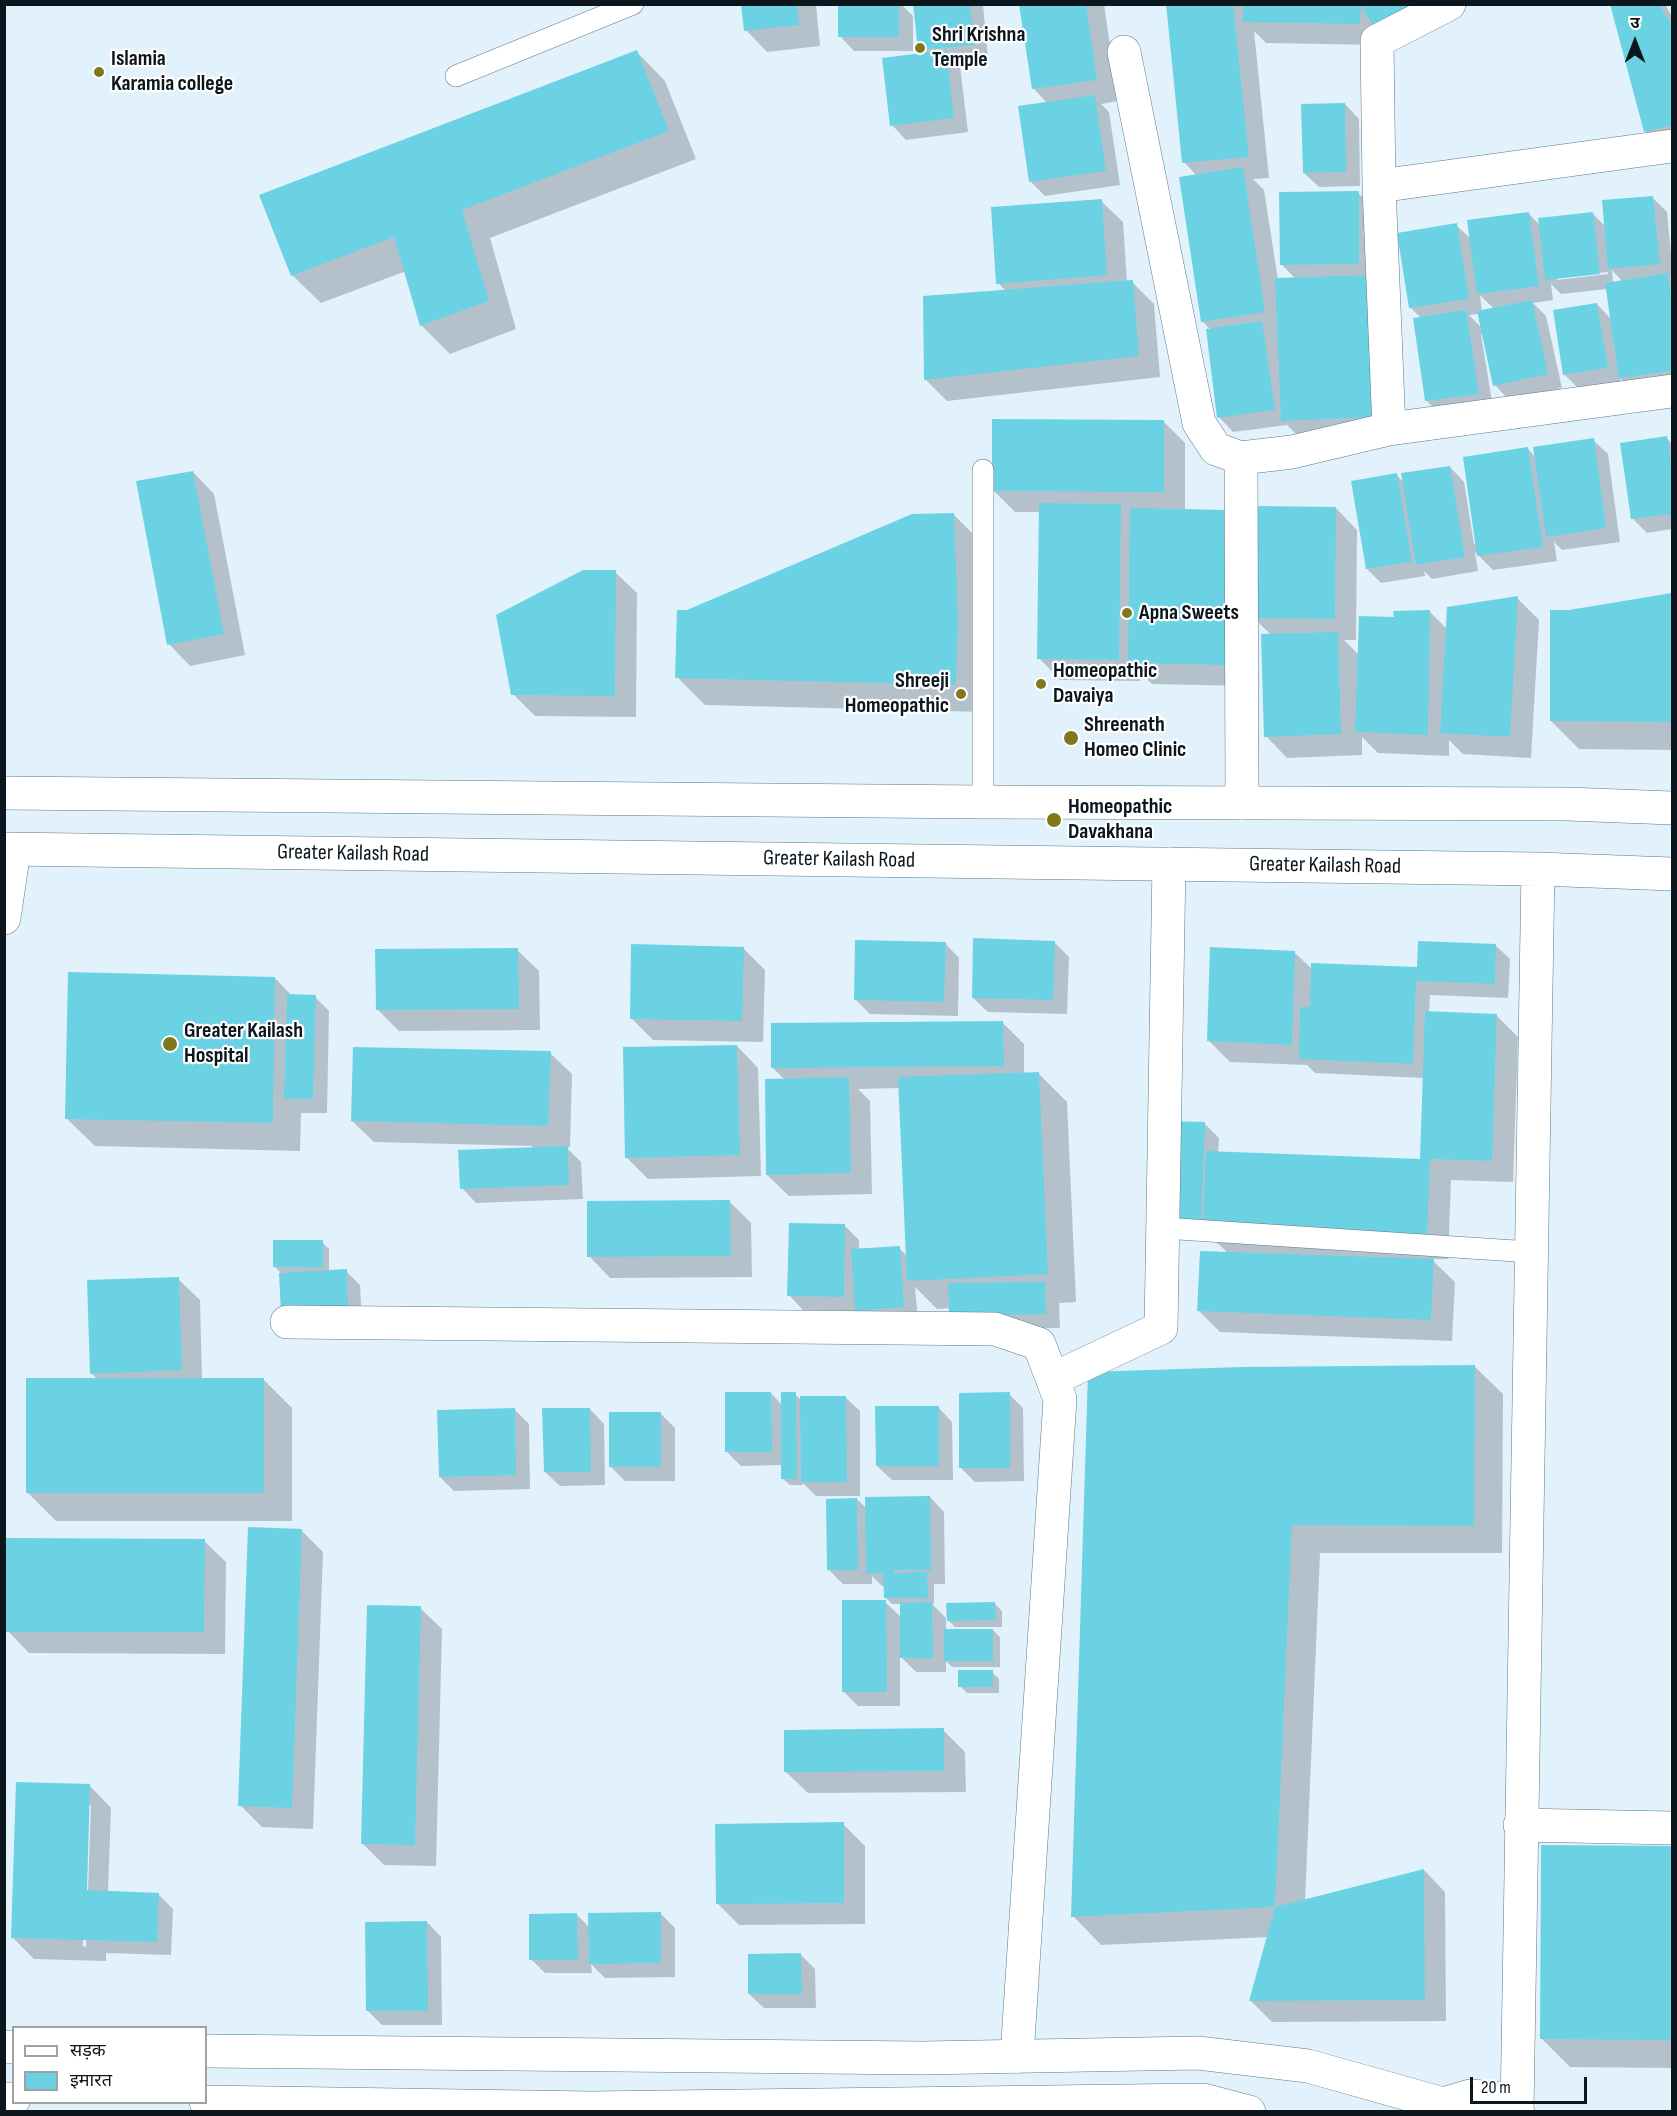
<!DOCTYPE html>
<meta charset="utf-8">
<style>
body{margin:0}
#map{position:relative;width:1677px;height:2116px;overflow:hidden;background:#e1f2fd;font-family:"Sofia Sans Condensed","Noto Sans Devanagari",sans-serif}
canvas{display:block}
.frame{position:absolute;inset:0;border:6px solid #0c161d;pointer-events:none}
.legend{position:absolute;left:12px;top:2026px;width:195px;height:78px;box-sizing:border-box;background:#fff;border:2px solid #9ea2a5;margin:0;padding:8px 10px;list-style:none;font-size:18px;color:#0c161d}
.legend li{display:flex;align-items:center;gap:12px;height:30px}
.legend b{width:30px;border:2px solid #9ea2a5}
.north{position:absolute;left:1605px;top:12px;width:60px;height:60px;-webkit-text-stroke:4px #fff;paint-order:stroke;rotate:0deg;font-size:16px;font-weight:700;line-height:24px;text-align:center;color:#0c161d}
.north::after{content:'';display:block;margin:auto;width:21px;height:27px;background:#0c161d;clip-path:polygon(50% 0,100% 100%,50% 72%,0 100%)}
.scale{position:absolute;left:1470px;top:2077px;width:117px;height:27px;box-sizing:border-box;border:3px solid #0c161d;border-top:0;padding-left:8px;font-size:18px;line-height:21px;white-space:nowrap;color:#0c161d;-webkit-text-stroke:4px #fff;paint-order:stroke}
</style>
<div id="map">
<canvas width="1677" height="2116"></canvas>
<div class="frame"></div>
<ul class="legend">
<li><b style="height:8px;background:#fff"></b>सड़क</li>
<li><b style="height:16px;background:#6ad2e3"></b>इमारत</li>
</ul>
<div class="north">उ</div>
<div class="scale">20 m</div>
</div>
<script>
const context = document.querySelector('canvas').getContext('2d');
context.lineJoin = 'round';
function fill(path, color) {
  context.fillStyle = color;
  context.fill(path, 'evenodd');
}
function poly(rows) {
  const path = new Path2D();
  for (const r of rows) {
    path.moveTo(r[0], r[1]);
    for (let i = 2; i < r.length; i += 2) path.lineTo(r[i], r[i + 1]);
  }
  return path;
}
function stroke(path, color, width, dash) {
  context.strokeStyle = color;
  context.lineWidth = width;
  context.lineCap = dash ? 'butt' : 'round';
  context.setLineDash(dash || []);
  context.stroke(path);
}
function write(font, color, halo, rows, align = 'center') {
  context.font = font + ' "Sofia Sans Condensed",sans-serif';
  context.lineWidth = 4.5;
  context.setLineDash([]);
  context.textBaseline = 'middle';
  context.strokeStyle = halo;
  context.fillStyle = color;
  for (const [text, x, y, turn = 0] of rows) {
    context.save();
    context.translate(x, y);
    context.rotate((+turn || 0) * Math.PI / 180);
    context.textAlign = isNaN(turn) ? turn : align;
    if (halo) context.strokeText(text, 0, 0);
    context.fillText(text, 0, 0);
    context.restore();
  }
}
fill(poly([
 [743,4,816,4,820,46,767,52,746,30],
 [840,4,901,4,913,16,913,51,854,51,840,36],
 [915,4,983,4,988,59,956,62,960,66,968,132,906,140,892,125,924,54,919,50],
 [1021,4,1104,4,1118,101,1101,104,1109,112,1120,185,1045,196,1031,182,1048,104,1033,88],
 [1167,4,1463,4,1465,8,1393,47,1381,45,1266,43,1254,31,1269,178,1253,179,1264,190,1278,280,1296,279,1281,264,1358,193,1373,207,1400,438,1304,442,1287,425,1233,432,1219,417,1210,329,1202,321,1197,176,1184,162],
 [1611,4,1665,4,1672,17,1672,151,1667,152,1645,131],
 [637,52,665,81,696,159,490,238,516,329,450,354,421,325,406,271,321,303,292,275],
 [1345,104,1359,119,1360,186,1319,187,1304,173],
 [1653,198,1667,212,1672,265,1672,278,1670,278,1672,280,1672,387,1635,392,1620,378,1621,382,1579,389,1564,374,1597,304,1611,319,1607,289,1561,294,1551,284,1553,300,1533,303,1546,316,1562,388,1509,400,1495,385,1484,334,1481,334,1493,408,1441,415,1427,401,1421,318,1410,307,1456,225,1471,239,1529,214,1540,225,1593,214,1606,227],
 [1612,270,1623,282,1613,283],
 [1608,272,1608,274,1557,280,1557,277],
 [1480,295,1494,309,1482,312],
 [1479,314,1483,329,1469,315],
 [1101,201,1123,222,1127,282,1132,282,1154,304,1160,377,947,401,925,379,1006,291,998,283],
 [1164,422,1185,443,1185,510,1247,686,1152,684,1140,673,1140,681,1060,680,1039,658,1041,512,1015,512,993,490],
 [1667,438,1672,444,1672,529,1647,533,1632,518],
 [1593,440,1608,454,1620,542,1562,550,1554,542,1557,561,1493,570,1475,552,1478,571,1432,579,1424,571,1425,576,1381,583,1367,569,1396,474,1404,483,1450,467,1464,482,1474,544,1477,544,1528,449,1536,458],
 [193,472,214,494,245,655,190,666,169,644],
 [1336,508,1357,530,1356,640,1344,640,1359,655,1395,619,1429,611,1447,629,1517,598,1539,620,1531,758,1463,754,1449,740,1449,756,1378,753,1362,737,1362,755,1287,758,1266,736,1271,635,1254,618],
 [953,514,982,543,984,712,705,705,677,677,687,611],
 [615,572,637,593,636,717,535,716,513,694],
 [1672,595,1672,750,1579,749,1551,721,1569,611],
 [1054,942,1069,957,1067,1014,988,1012,973,998],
 [945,943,959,958,958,1016,870,1014,856,1000],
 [1495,945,1510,959,1508,998,1430,995,1429,1013,1496,1015,1518,1037,1513,1182,1451,1180,1448,1259,1431,1259,1455,1282,1452,1341,1220,1332,1199,1311,1228,1253,1212,1238,1183,1237,1204,1123,1219,1138,1218,1153,1421,1160,1424,1078,1315,1073,1307,1065,1230,1062,1209,1041,1294,952,1313,970,1418,968],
 [743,948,765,970,763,1042,653,1040,631,1018],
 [517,950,539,971,540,1030,399,1031,377,1009],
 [275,978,292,996,315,997,329,1011,327,1113,301,1113,300,1151,95,1146,66,1118],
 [1002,1022,1024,1044,1024,1074,1038,1073,1067,1102,1076,1302,1059,1303,1060,1328,965,1329,950,1308,937,1309,915,1287,918,1321,871,1324,857,1311,803,1310,789,1295,845,1226,859,1240,859,1250,899,1248,907,1256,900,1088,858,1089,870,1101,872,1194,789,1196,767,1175,785,1080,773,1068],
 [737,1046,758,1068,761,1176,648,1179,626,1157],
 [550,1053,572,1074,570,1147,566,1147,581,1162,583,1199,476,1203,462,1188,532,1148,532,1146,374,1142,352,1121],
 [729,1201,751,1223,752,1277,610,1278,589,1256],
 [322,1242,329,1249,329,1272,346,1271,360,1285,362,1324,282,1312,281,1273,274,1266],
 [178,1279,200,1300,202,1380,264,1380,292,1408,292,1521,56,1521,27,1492,98,1380,91,1373],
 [1474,1366,1503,1394,1502,1553,1320,1553,1305,1901,1424,1870,1445,1892,1446,2021,1272,2022,1251,2001,1269,1937,1101,1945,1073,1916,1089,1374],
 [771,1393,782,1405,795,1394,801,1400,845,1397,860,1411,860,1496,816,1496,803,1483,803,1485,790,1485,783,1479,783,1465,741,1466,727,1452],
 [1009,1394,1023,1408,1024,1481,975,1482,961,1468],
 [938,1407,952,1422,953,1480,892,1480,877,1466],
 [514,1409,529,1424,530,1489,454,1491,440,1477],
 [590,1409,604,1424,605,1485,560,1486,545,1472],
 [660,1413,675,1428,675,1481,625,1481,610,1466],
 [930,1497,944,1512,945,1584,934,1584,934,1604,932,1604,946,1618,946,1630,993,1630,1000,1637,1000,1667,952,1667,946,1661,946,1672,916,1672,900,1656,900,1706,858,1706,844,1692,885,1602,902,1618,902,1604,892,1604,885,1597,885,1586,882,1586,872,1576,872,1584,843,1584,828,1569,857,1499,867,1509],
 [301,1530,323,1552,313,1829,262,1827,240,1805],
 [204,1541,226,1562,225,1654,29,1653,8,1631],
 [995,1604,1002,1611,1002,1627,955,1627,948,1620],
 [420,1608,442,1629,436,1866,384,1865,362,1843],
 [992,1672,999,1679,999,1693,967,1693,960,1686],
 [943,1730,965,1752,966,1792,808,1793,786,1772],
 [90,1786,111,1808,108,1892,158,1894,173,1909,171,1955,106,1953,106,1961,34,1959,12,1937],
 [88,1805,91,1805,86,1947,83,1946],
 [843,1824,865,1846,865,1924,739,1925,718,1904],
 [1543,1846,1672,1847,1672,2068,1570,2067,1542,2039],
 [660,1913,675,1928,675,1977,605,1978,591,1964,592,1973,545,1973,531,1959,577,1915,590,1928],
 [427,1922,441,1937,442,2025,382,2025,367,2010],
 [801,1955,815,1969,816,2008,764,2008,749,1994]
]), '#0003');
fill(poly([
 [741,4,797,4,799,25,744,31],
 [838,4,899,4,899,37,838,37],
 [913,4,970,4,974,45,918,50],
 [1019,4,1086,4,1097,80,1032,89],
 [1166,4,1233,4,1249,157,1182,163],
 [1243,4,1361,4,1360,24,1243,22],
 [1366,4,1431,4,1378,34,1362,7],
 [1610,4,1659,4,1672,26,1672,125,1644,132],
 [637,50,669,131,462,210,489,301,420,326,394,237,291,276,259,195],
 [946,50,954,118,890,126,882,58],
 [1095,95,1106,171,1029,182,1018,106],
 [1345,103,1346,172,1303,173,1301,104],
 [1243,167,1265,312,1201,322,1179,177],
 [1359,191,1359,264,1280,265,1279,192],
 [1653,196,1660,264,1608,269,1602,200],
 [1102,199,1107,275,996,284,991,207],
 [1529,212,1539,286,1477,294,1467,220],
 [1593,212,1600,274,1545,280,1538,218],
 [1457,223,1469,299,1409,308,1397,233],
 [1668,273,1672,304,1672,371,1619,378,1605,283],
 [1373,275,1379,417,1281,421,1275,278],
 [1133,280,1139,356,924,380,923,296],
 [1532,300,1548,374,1493,386,1477,311],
 [1597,303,1608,368,1563,375,1553,310],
 [1466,310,1479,394,1425,401,1413,318],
 [1262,321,1275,410,1217,418,1206,329],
 [992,419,1164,420,1164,492,992,491],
 [1667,436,1672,472,1672,514,1631,519,1620,443],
 [1594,438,1606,528,1546,537,1533,447],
 [1528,447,1543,547,1477,556,1463,457],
 [1450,466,1465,557,1416,565,1401,473],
 [193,471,224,634,167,645,136,481],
 [1397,473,1412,562,1366,569,1351,481],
 [1039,503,1121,504,1119,660,1037,659],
 [1253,506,1336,507,1335,619,1252,618],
 [1130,508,1227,510,1226,665,1128,663],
 [954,513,958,617,956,685,675,678,677,610,687,610,912,514],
 [583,570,616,570,615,696,511,695,496,615],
 [1672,593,1672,722,1550,721,1550,610,1569,610],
 [1518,596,1510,737,1440,733,1447,607],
 [1430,610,1428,735,1355,732,1359,616,1394,617,1393,611],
 [1338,632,1341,734,1264,737,1261,634],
 [973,938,1055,941,1053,1000,972,998],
 [855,940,946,942,944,1002,854,1000],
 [1418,941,1496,944,1495,984,1416,981,1413,1064,1299,1059,1300,1007,1310,1007,1311,963,1417,967],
 [631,944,744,947,742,1021,630,1019],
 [1210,947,1295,951,1292,1045,1207,1041],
 [518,948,519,1009,376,1010,375,949],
 [68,972,275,977,273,1123,65,1119],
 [287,994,316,995,313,1099,284,1099],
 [1425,1011,1497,1014,1492,1161,1430,1159,1427,1238,1203,1231,1206,1151,1420,1159],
 [1003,1021,1004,1066,771,1068,771,1023],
 [737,1045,740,1155,625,1158,623,1047],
 [353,1047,551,1051,548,1126,351,1121],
 [1039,1072,1048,1274,907,1281,898,1077],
 [849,1077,851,1173,766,1175,765,1079],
 [1170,1121,1205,1122,1201,1224,1167,1223],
 [568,1146,569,1185,460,1189,458,1150],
 [730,1200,731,1256,587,1257,587,1201],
 [789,1223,845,1224,844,1297,787,1296],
 [273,1240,323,1240,323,1267,273,1267],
 [900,1246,904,1307,855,1311,851,1249],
 [1200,1251,1434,1259,1431,1320,1197,1311],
 [347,1269,348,1310,281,1313,279,1273],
 [179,1277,182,1370,90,1374,87,1280],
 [1045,1282,1046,1314,949,1316,948,1283],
 [1475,1365,1474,1526,1292,1525,1275,1907,1071,1917,1088,1372,1241,1367],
 [26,1378,264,1378,264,1493,26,1493],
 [725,1392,771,1392,772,1452,725,1452],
 [781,1392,796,1392,797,1479,781,1479],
 [1010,1392,1010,1468,959,1468,959,1393],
 [800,1396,846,1396,847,1482,801,1482],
 [875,1406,939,1406,939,1466,876,1466],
 [515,1408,516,1475,439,1477,437,1410],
 [542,1408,590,1408,591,1472,544,1472],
 [609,1412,661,1412,661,1467,609,1467],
 [930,1496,931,1570,894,1570,894,1573,927,1572,928,1598,884,1598,883,1573,866,1573,865,1497],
 [857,1498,858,1570,827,1570,826,1499],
 [248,1527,302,1529,292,1808,238,1806],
 [6,1538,205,1539,204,1632,6,1632],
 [842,1600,886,1600,887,1692,842,1692],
 [932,1602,933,1658,900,1658,900,1603],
 [995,1602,996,1620,947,1621,946,1603],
 [367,1605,421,1606,415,1845,361,1844],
 [944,1629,993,1629,993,1661,944,1661],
 [958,1670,993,1670,993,1687,958,1687],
 [944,1728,944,1771,784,1772,784,1730],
 [16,1782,90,1784,87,1890,159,1893,157,1942,11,1938],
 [844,1822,844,1903,716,1904,715,1824],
 [1541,1845,1672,1846,1672,2040,1540,2039],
 [1424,1869,1425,2000,1249,2001,1275,1907],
 [661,1912,661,1963,589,1964,588,1913],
 [577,1913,578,1960,529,1960,529,1914],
 [427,1921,428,2011,366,2011,365,1922],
 [801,1953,802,1994,748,1994,748,1954]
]), '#6ad2e3');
const lane = poly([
 [456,76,633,4],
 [983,470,983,802],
 [1163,1228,1531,1252]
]);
const street = poly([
 [1124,52,1199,423,1216,449,1241,458,1292,452,1389,429,1672,391],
 [1379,186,1672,146],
 [1389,429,1379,186,1377,41,1449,4],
 [1241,458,1242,803],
 [4,918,14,850],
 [287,1322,995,1329,1039,1344,1060,1399,1017,2056],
 [1053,1379,1161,1328,1169,864],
 [1520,1825,1672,1828]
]);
const secondary = poly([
 [4,793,983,802,1567,804,1672,808],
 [4,849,1538,869,1672,874],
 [4,2047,14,2047],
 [206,2051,923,2058,1198,2053,1308,2066,1443,2104],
 [4,2099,14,2099],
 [206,2102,591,2108,1203,2100,1249,2112],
 [1517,2110,1538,869],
 [1435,2112,1443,2104,1470,2096,1494,2098,1518,2112]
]);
stroke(lane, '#5e7888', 22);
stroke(street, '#5e7888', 34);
stroke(secondary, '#5e7888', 34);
stroke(lane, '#fff', 21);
stroke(street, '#fff', 33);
stroke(secondary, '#fff', 33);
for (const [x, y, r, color] of [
 [920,48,6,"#81771b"],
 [99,72,6,"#81771b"],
 [1127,613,6,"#81771b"],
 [1041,684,6,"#81771b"],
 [961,694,6,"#81771b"],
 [1071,738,8,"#81771b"],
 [1054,820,8,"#81771b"],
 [170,1044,8,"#81771b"]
]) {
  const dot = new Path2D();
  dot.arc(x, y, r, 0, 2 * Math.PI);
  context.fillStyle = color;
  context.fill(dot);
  stroke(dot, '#fff', 2);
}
write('bold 22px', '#0c161d', '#fff', [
 ["Shri Krishna",932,35],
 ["Temple",932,60],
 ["Islamia",111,59],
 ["Karamia college",111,84],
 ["Apna Sweets",1139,613],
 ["Homeopathic",1053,671],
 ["Davaiya",1053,696],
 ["Shreeji",949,681,"right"],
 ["Homeopathic",949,706,"right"],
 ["Shreenath",1084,725],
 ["Homeo Clinic",1084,750],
 ["Homeopathic",1068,807],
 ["Davakhana",1068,832],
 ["Greater Kailash",184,1031],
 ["Hospital",184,1056]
], 'left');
write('22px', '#0c161d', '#fff', [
 ["Greater Kailash Road",353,854,1],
 ["Greater Kailash Road",839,860,1],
 ["Greater Kailash Road",1325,866,1]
]);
</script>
